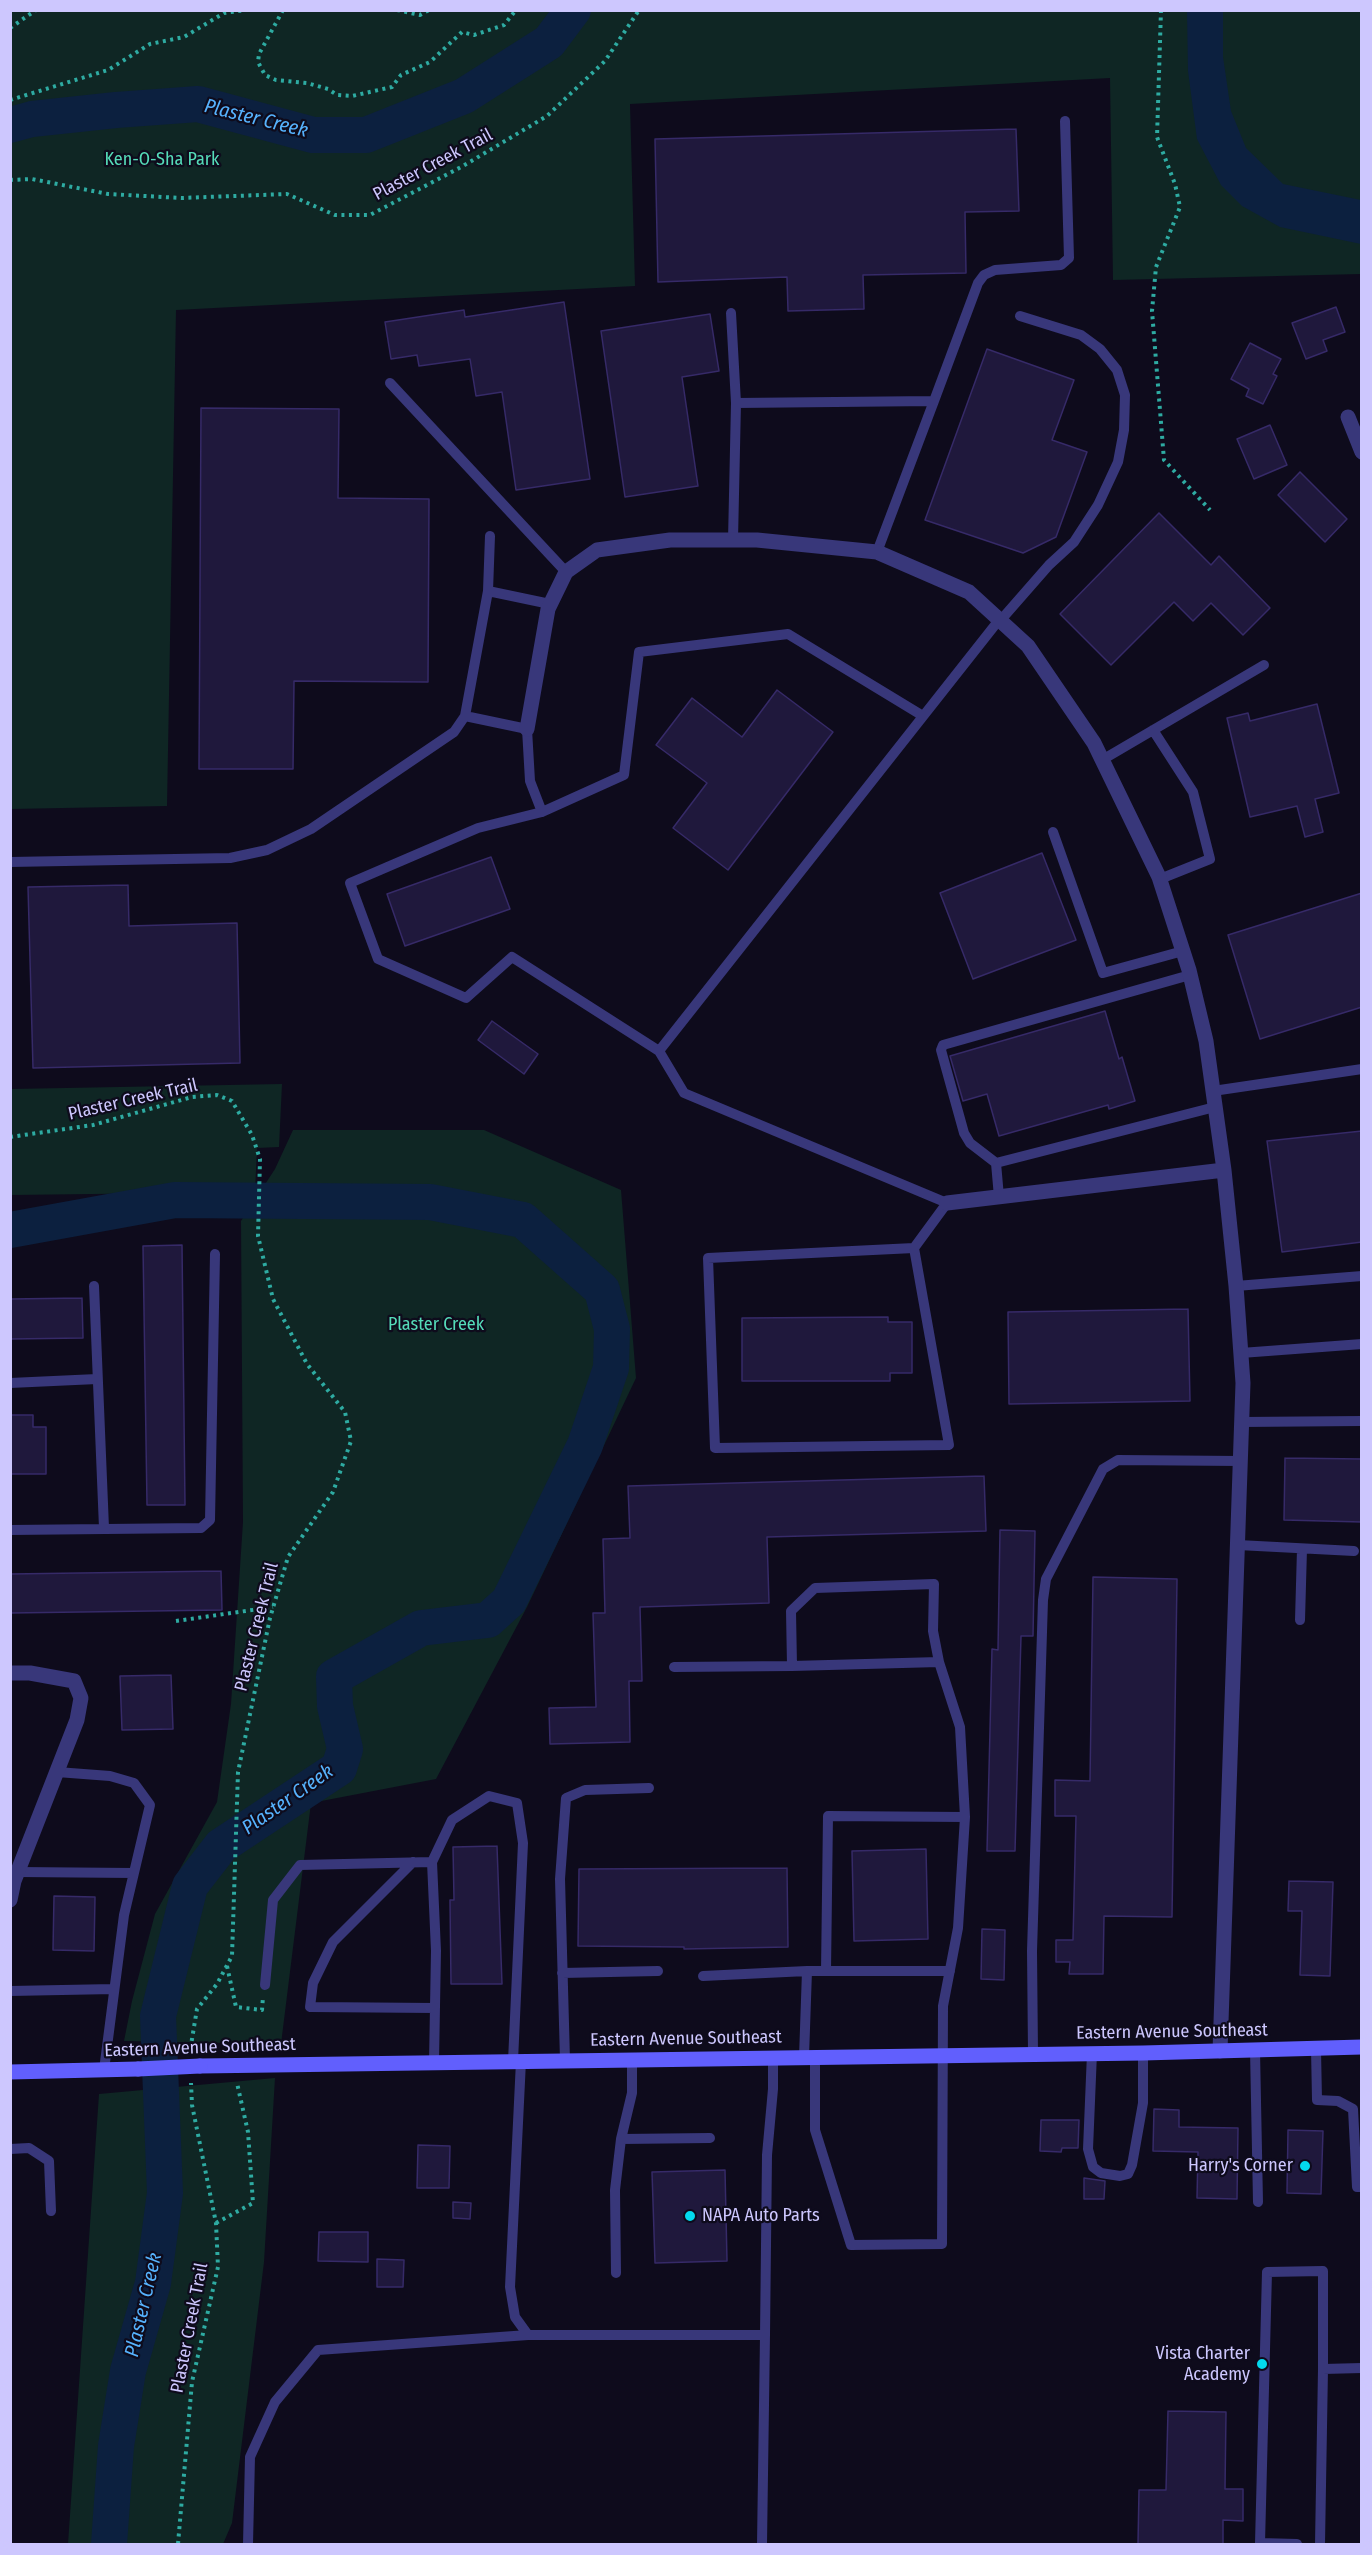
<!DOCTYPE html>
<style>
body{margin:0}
#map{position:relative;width:1372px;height:2555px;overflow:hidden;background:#0e0b1c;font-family:"Fira Sans Condensed",sans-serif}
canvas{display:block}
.frame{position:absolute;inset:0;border:12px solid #cdc7fe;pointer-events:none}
</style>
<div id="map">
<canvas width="1372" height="2555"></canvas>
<div class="frame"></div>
</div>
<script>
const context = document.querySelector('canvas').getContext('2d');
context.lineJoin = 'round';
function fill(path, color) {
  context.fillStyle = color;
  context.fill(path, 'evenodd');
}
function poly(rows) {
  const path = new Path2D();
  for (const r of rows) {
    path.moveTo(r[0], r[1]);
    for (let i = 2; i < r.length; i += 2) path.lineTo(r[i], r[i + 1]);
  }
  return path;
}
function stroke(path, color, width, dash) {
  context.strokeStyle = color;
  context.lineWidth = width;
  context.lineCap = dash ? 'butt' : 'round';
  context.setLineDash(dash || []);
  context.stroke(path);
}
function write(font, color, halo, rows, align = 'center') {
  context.font = font + ' "Fira Sans Condensed",sans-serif';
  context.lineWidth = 4.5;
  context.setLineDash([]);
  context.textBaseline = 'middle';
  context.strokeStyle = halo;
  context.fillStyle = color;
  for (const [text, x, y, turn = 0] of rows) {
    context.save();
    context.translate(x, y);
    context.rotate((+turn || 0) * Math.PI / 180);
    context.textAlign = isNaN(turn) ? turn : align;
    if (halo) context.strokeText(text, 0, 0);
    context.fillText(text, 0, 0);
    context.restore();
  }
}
fill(poly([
 [10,11,1361,11,1361,274,1113,280,1110,78,630,104,635,286,176,310,167,806,11,809],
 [282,1084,279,1147,257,1148,255,1192,11,1195,11,1089],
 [293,1130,484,1130,621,1190,636,1378,527,1607,436,1779,311,1803,281,2044,124,2041,132,2001,155,1914,217,1802,231,1704,243,1522,241,1221,275,1169],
 [275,2078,264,2262,232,2523,223,2544,68,2544,99,2094]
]), '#0f2624');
fill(poly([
 [1187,11,1223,11,1223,57,1231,111,1246,148,1283,184,1361,200,1361,244,1280,227,1242,206,1221,185,1197,139,1188,71]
]), '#0c203f');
stroke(poly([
 [10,125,32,119,116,110,198,104,313,135,366,135,464,96,549,42,573,10],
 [10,1230,175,1200,430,1202,523,1220,602,1290,612,1329,611,1368,585,1445,509,1601,488,1620,421,1628,334,1677,335,1706,345,1749,339,1768,221,1846,190,1886,158,2016,165,2193,153,2283,128,2371,116,2446,109,2544]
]), '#0c203f', 36);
const building = poly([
 [1016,129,1019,211,965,212,966,273,863,275,864,309,788,311,787,277,658,282,655,139,1016,129],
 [564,302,590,479,516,490,502,392,476,396,470,359,419,366,417,355,391,359,385,322,464,310,465,317,564,302],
 [1336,307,1345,332,1323,340,1327,351,1306,359,1292,323,1336,307],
 [710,314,719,371,682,377,698,486,625,497,601,331,710,314],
 [1250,343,1281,359,1273,374,1277,376,1263,404,1246,396,1249,389,1231,379,1250,343],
 [987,349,1074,380,1052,440,1087,452,1056,537,1023,553,925,520,987,349],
 [201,408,339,409,338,498,429,499,428,682,294,681,293,769,199,769,201,408],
 [1270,425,1287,465,1254,479,1237,439,1270,425],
 [1300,472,1347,519,1325,542,1278,495,1300,472],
 [1159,513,1211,565,1219,556,1270,608,1243,635,1211,603,1193,621,1174,602,1111,665,1060,614,1159,513],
 [777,690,833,732,728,870,673,828,707,783,656,745,692,698,742,737,777,690],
 [1317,704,1339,793,1315,799,1323,832,1305,837,1297,806,1250,817,1227,718,1248,713,1250,721,1317,704],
 [1042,853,1076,940,973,979,940,893,1042,853],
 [491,857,510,909,405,946,387,894,491,857],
 [128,885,129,926,237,923,240,1063,33,1068,28,887,128,885],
 [1362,893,1362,1007,1260,1039,1228,935,1362,893],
 [1105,1011,1119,1059,1122,1057,1135,1101,1109,1109,1108,1105,999,1136,987,1094,963,1101,950,1056,1105,1011],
 [492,1021,538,1054,524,1074,478,1040,492,1021],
 [1362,1131,1362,1242,1282,1252,1267,1141,1362,1131],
 [182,1245,185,1505,147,1505,143,1246,182,1245],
 [82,1298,83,1338,10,1339,10,1299,82,1298],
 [1188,1309,1190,1401,1009,1404,1008,1312,1188,1309],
 [888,1317,888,1322,912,1322,912,1373,890,1373,890,1381,742,1381,742,1318,888,1317],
 [10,1415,33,1415,33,1427,46,1427,46,1474,10,1474,10,1415],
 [1285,1458,1362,1459,1362,1522,1284,1520,1285,1458],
 [984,1476,986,1531,767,1537,769,1603,640,1607,642,1681,629,1681,630,1742,550,1744,549,1708,596,1707,593,1613,605,1613,603,1539,630,1538,628,1486,984,1476],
 [1000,1530,1035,1531,1033,1636,1021,1636,1015,1851,987,1851,992,1649,998,1650,1000,1530],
 [221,1571,222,1610,10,1613,10,1574,221,1571],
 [1093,1577,1177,1579,1172,1917,1104,1916,1103,1974,1069,1974,1070,1962,1056,1962,1056,1940,1073,1940,1076,1816,1055,1816,1055,1780,1090,1781,1093,1577],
 [171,1675,173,1729,122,1730,120,1676,171,1675],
 [497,1846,502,1984,451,1984,450,1900,454,1900,453,1847,497,1846],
 [926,1849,928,1939,854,1941,852,1851,926,1849],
 [787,1868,788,1947,684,1949,684,1947,578,1946,579,1869,787,1868],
 [1289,1881,1333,1882,1330,1976,1300,1975,1302,1911,1288,1911,1289,1881],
 [54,1896,95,1897,94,1951,53,1950,54,1896],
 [982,1929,1005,1930,1004,1980,981,1979,982,1929],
 [1154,2109,1179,2110,1179,2127,1238,2128,1237,2199,1197,2198,1198,2152,1153,2151,1154,2109],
 [1041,2120,1079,2120,1078,2148,1062,2148,1061,2152,1040,2151,1041,2120],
 [1288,2130,1323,2131,1321,2194,1287,2193,1288,2130],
 [418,2145,450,2146,449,2188,417,2188,418,2145],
 [725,2170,727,2261,655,2263,652,2172,725,2170],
 [1084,2178,1105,2181,1104,2199,1084,2199,1084,2178],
 [453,2202,471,2203,470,2219,453,2218,453,2202],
 [319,2232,368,2232,368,2262,318,2261,319,2232],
 [377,2259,404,2260,403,2287,377,2287,377,2259],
 [1168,2411,1226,2412,1225,2489,1243,2489,1243,2521,1223,2520,1223,2544,1138,2544,1139,2490,1166,2490,1168,2411]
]);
fill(building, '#1f183c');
stroke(building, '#362a68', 1.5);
stroke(poly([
 [283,10,259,54,258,62,265,75,276,80,307,83,328,89,337,95,352,96,392,87,401,75,430,62,462,32,474,35,504,25,516,10],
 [397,10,420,15,429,10],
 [1161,10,1157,137,1175,184,1180,207,1156,267,1152,311,1164,460,1210,510],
 [10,28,36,10],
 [10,100,108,70,150,44,184,37,224,13,246,10],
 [10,180,32,179,108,194,181,198,287,194,335,215,370,215,463,166,547,116,605,61,639,10],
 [10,1137,93,1125,192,1097,217,1095,232,1101,252,1135,260,1159,258,1236,273,1299,307,1364,345,1412,351,1441,333,1492,288,1557,270,1618,238,1772,232,1956,217,1984,197,2009,190,2051],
 [176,1621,273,1607],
 [227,1966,236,2007,262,2010,263,1997],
 [216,2223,253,2203,248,2132,237,2083],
 [178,2544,192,2382,218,2267,216,2223,192,2105,191,2083]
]), '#2eaba2', 4, [3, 4.5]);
stroke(poly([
 [731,313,736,403,733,540],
 [390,383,566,572],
 [736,403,934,401,978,283,984,275,995,270,1061,265,1069,258,1065,121],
 [877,552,934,401],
 [488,591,550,604],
 [1000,621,1049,565,1074,542,1098,505,1118,462,1124,430,1125,395,1117,370,1100,349,1081,335,1020,316],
 [465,716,527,729,530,781,542,812],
 [923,716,788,634,639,652,624,775,542,812,478,828,350,883,378,959,466,998,512,957,659,1051,999,620],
 [1153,730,1193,792,1210,859,1160,879],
 [1102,760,1264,665],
 [1053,832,1103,973,1183,951],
 [10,862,230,858,267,850,311,829,454,732,465,716,488,591,490,536],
 [659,1051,684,1093,947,1203,914,1248,949,1445,715,1448,708,1258,914,1248],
 [1213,1091,1362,1069],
 [996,1163,970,1143,964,1133,941,1050,943,1045,1190,975],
 [999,1197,996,1163,1215,1107],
 [94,1286,104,1528],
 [1236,1286,1362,1276],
 [1241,1353,1362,1344],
 [10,1383,97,1379],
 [1242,1422,1362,1421],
 [10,1530,201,1528,210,1520,215,1254],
 [1238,1545,1354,1551],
 [1300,1620,1302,1549],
 [792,1666,939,1662],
 [674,1667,792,1666,791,1611,815,1588,934,1584,933,1631,939,1662,960,1727,965,1817,958,1928,943,2006,942,2244,851,2245,815,2130,815,2056],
 [57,1772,110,1776,134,1783,150,1805,124,1915,104,2070],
 [413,1862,333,1942,313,1983,310,2007,435,2008],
 [18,1872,134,1873],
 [807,1971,950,1971],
 [826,1971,828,1816,965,1817],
 [562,1973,658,1971],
 [703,1976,807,1971,804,2057],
 [265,1985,273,1900,300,1865,432,1862],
 [10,1991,114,1989],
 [1316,2049,1317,2100,1338,2101,1353,2109,1357,2187,1362,2187],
 [1255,2050,1258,2202],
 [1033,2053,1032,1951,1043,1600,1046,1579,1103,1469,1118,1460,1240,1461],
 [1092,2053,1088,2149,1093,2167,1101,2173,1120,2176,1128,2174,1132,2165,1143,2103,1143,2053],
 [565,2060,560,1879,566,1798,585,1790,649,1788],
 [521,2061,510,2287,515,2317,528,2335],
 [434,2062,436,1951,432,1862,452,1820,489,1796,517,1803,523,1843,513,2061],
 [621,2139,710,2138],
 [10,2149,29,2148,49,2161,51,2211],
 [616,2273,615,2190,621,2139,632,2093,632,2059],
 [765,2335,767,2155,773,2089,773,2058],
 [248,2544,250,2457,275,2402,318,2350,528,2335,765,2335,762,2544],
 [1297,2544,1260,2543,1267,2272,1323,2271,1323,2369,1362,2368],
 [1320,2544,1323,2369]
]), '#38377a', 10);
stroke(poly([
 [1348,417,1362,452],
 [527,729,548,609,566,572,597,550,670,540,757,540,877,552,969,592,1028,646,1094,743,1159,877,1189,970,1206,1041,1224,1170,1236,1286,1243,1383,1220,2051],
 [947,1203,1224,1170],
 [10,1673,30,1673,74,1681,81,1698,77,1720,14,1881,10,1900]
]), '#38377a', 15);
stroke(poly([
 [200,2066,1143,2053,1362,2047],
 [10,2072,138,2069]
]), '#615ffd', 15);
stroke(poly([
 [138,2069,200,2066]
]), '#615ffd', 15);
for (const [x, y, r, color] of [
 [1305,2166,6,"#03d9ee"],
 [690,2216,6,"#03d9ee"],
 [1262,2364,6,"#03d9ee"]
]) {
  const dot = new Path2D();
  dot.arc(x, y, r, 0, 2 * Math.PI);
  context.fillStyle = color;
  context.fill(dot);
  stroke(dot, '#0e0b1c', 2);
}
write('18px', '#55dcb9', '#0e0b1c', [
 ["Ken-O-Sha Park",162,160],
 ["Plaster Creek",436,1325]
]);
write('18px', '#cdc7fe', '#0e0b1c', [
 ["Plaster Creek Trail",433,165,-28],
 ["Plaster Creek Trail",133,1100,-13],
 ["Plaster Creek Trail",257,1627,-76],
 ["Eastern Avenue Southeast",1172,2032,-1],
 ["Eastern Avenue Southeast",686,2039,-1],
 ["Eastern Avenue Southeast",200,2048,-2],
 ["Plaster Creek Trail",190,2328,-79]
]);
write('18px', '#cdc7fe', '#0e0b1c', [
 ["Harry's Corner",1293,2166],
 ["NAPA Auto Parts",702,2216,"left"],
 ["Vista Charter",1250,2354],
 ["Academy",1250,2375]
], 'right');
write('italic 20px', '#56b2fd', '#0e0b1c', [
 ["Plaster Creek",256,119,14],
 ["Plaster Creek",288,1800,-35],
 ["Plaster Creek",144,2305,-77]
]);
</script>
